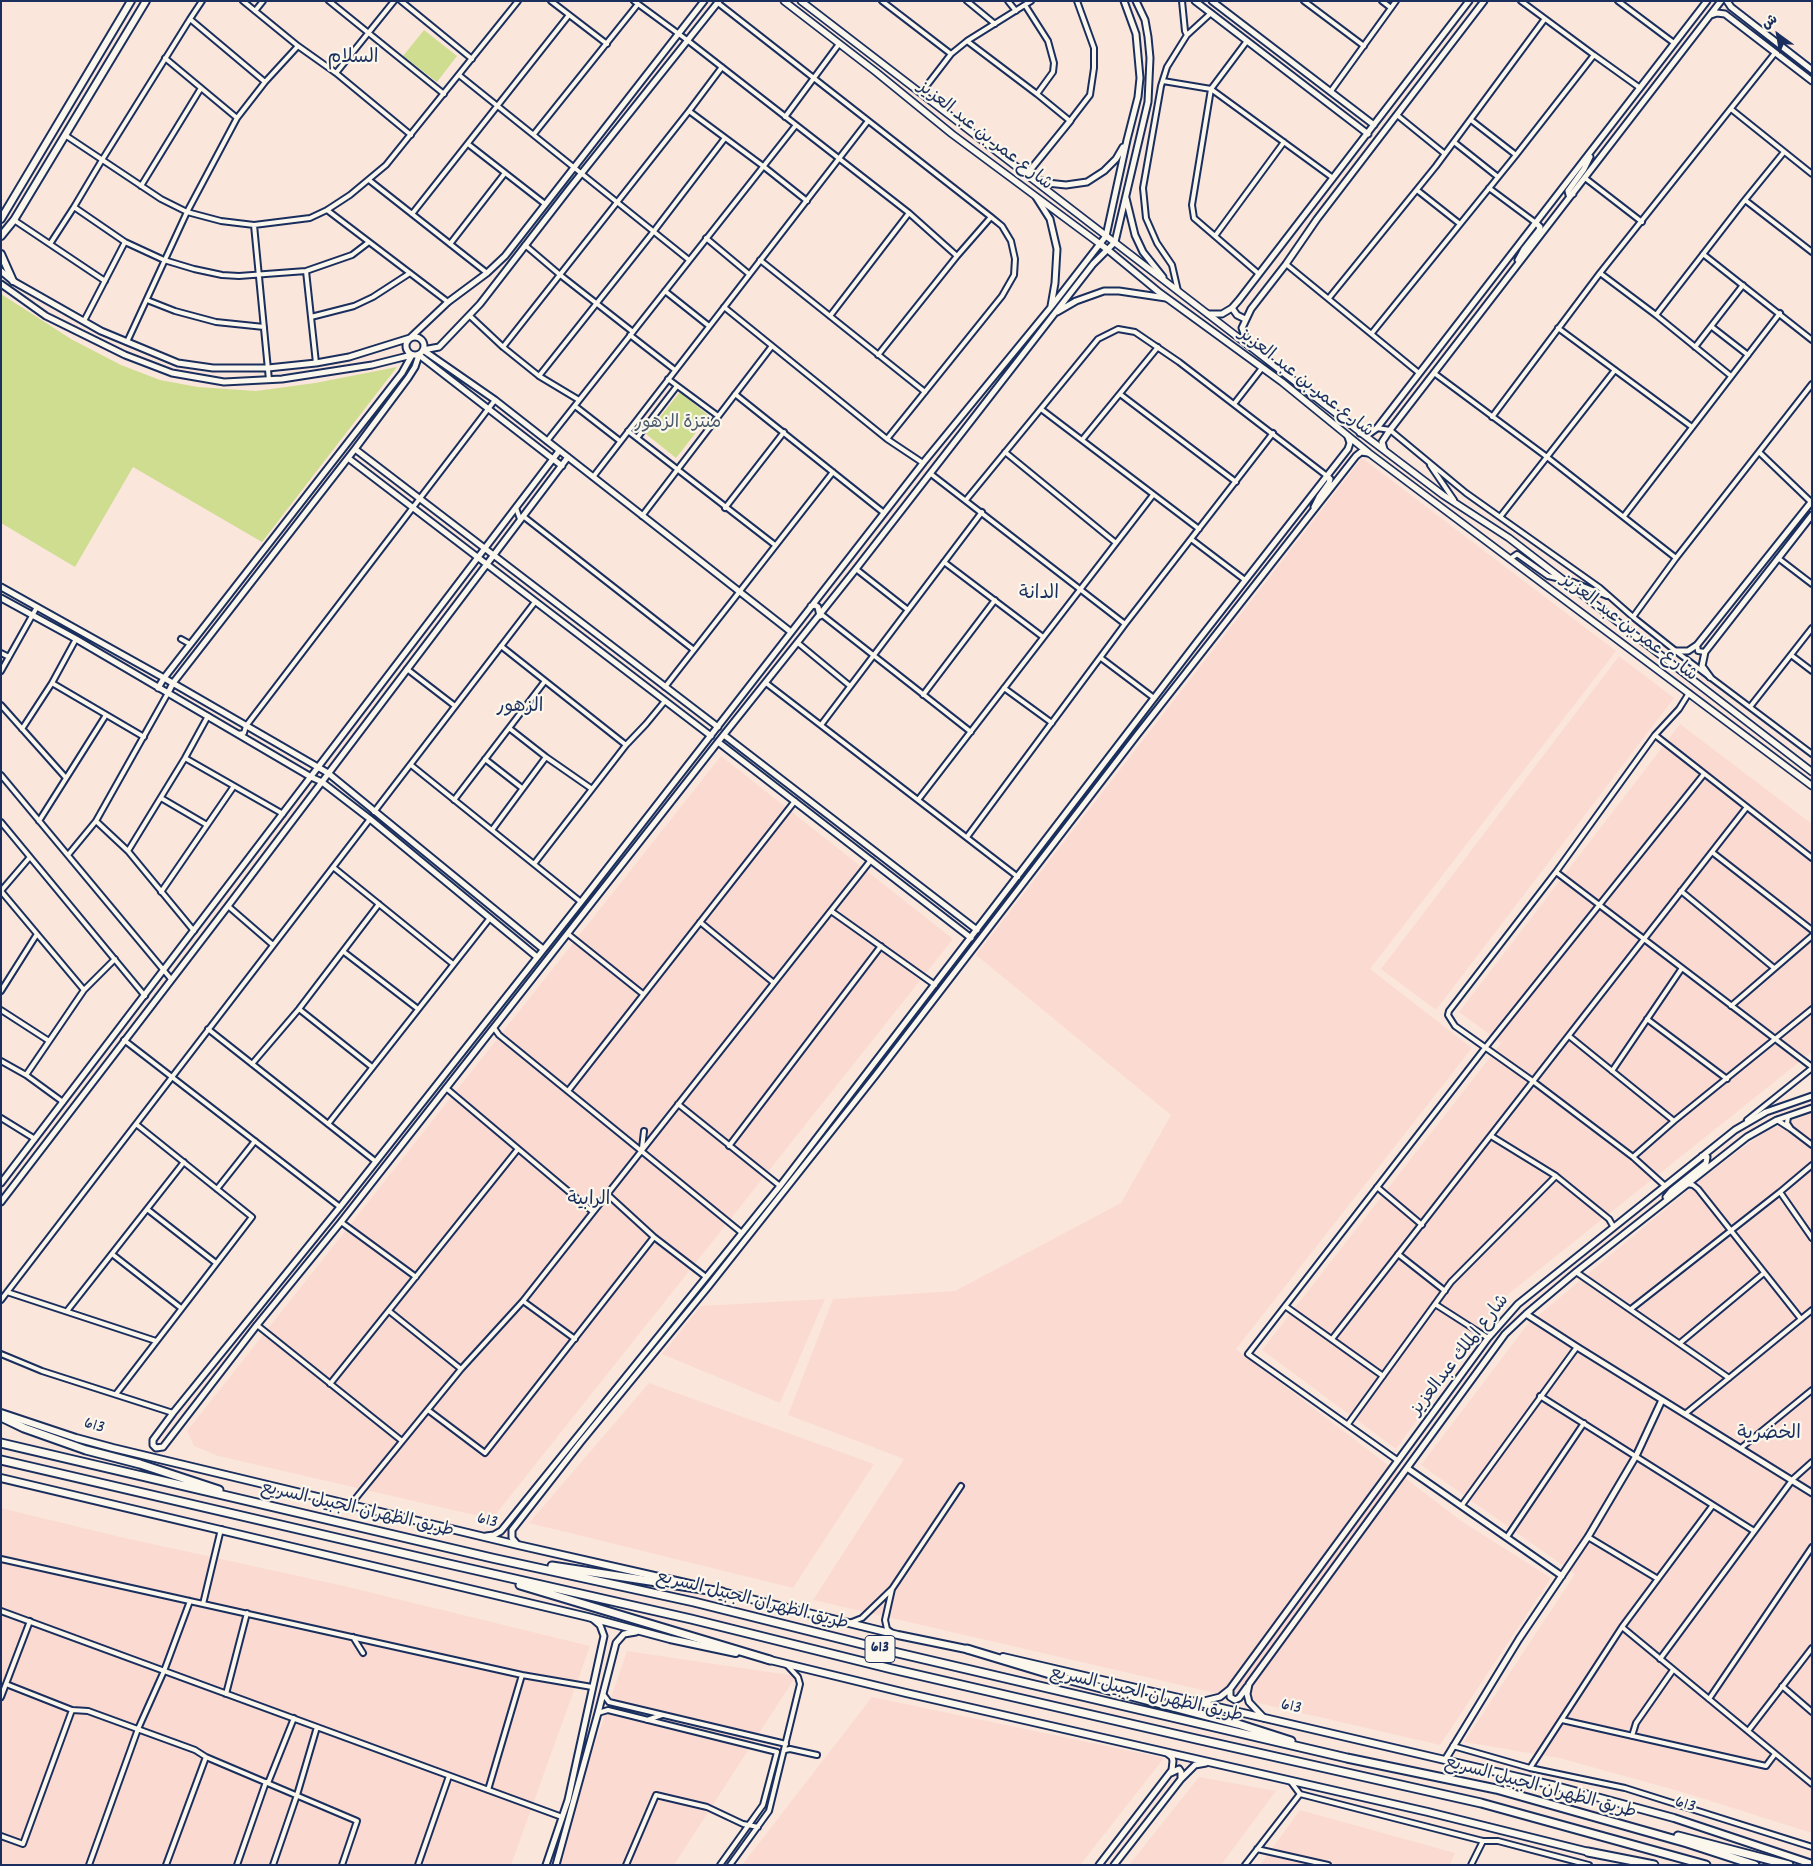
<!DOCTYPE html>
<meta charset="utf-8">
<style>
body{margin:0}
#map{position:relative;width:1813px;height:1866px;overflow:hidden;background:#fbe6dc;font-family:Dekko,"Playpen Sans Arabic",sans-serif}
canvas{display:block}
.frame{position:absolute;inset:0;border:2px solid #1b2f5e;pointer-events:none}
.north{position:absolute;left:1753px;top:10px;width:50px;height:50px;-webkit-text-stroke:4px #fbf7ec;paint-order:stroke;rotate:328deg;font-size:14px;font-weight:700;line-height:20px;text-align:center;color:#1b2f5e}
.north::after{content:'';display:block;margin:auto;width:18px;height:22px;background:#1b2f5e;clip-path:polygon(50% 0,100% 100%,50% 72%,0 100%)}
</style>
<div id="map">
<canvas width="1813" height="1866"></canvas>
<div class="frame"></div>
<div class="north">ش</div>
</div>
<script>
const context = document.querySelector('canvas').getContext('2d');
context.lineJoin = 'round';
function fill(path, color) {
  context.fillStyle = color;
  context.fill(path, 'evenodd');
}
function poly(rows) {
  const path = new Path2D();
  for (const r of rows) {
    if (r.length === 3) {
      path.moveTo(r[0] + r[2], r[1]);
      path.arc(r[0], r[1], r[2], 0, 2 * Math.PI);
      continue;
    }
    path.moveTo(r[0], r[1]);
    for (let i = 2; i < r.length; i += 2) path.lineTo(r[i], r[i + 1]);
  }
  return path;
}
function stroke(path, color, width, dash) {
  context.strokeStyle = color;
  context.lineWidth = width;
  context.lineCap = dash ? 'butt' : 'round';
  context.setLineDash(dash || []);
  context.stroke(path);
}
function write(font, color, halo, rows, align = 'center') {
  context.font = font + ' Dekko,"Playpen Sans Arabic",sans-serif';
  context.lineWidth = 4.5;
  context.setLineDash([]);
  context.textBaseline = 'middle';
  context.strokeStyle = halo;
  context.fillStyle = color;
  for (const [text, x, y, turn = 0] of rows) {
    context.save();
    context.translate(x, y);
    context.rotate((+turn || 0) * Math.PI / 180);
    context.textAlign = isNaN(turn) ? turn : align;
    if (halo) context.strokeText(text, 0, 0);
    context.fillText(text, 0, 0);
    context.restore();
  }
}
fill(poly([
 [1362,458,1616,651,1370,969,1472,1048,1236,1349,1460,1520,1551,1578,1440,1745,813,1600,904,1459,788,1415,833,1299,955,1291,1121,1203,1171,1115,976,955],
 [1619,656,1674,698,1436,1010,1381,969],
 [1680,724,1812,824,1812,1052,1506,1296,1396,1449,1262,1350,1501,1043,1459,1012],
 [721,756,953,939,492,1519,218,1456,194,1446,187,1431],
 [1812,1113,1812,1833,1682,1792,1559,1758,1464,1742,1575,1574,1421,1465,1527,1325,1706,1175,1767,1130],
 [825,1299,780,1403,662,1354,701,1306],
 [649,1383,874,1464,793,1588,529,1523],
 [1,1508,116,1536,344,1586,590,1646,511,1865,1,1865],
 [627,1651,796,1676,674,1865,553,1865],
 [872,1697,1164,1758,1080,1865,742,1865],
 [1199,1777,1276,1791,1221,1865,1129,1865],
 [1300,1810,1455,1853,1450,1865,1260,1865]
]), '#fbdbd1');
fill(poly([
 [424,30,457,56,437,82,403,56],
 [1,294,71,339,121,365,160,380,198,387,256,391,315,383,397,367,262,542,133,467,75,567,1,523],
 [680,392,709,416,676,458,646,434]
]), '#cfdd91');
const minor = poly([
 [243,1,298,46,336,73,411,135],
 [329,1,444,94],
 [401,1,472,59],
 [551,1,607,44],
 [634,1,687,40,909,213,957,256],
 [882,1,951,54],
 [967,1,995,24],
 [1008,1,1016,11],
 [1182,1,1185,31,1187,35],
 [1304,1,1364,46],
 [1382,1,1391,8],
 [1618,1,1674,43],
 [718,3,991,217,1002,226,1011,241,1015,259,1014,275,1002,296,887,439],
 [1025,5,1048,41,1054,63,1053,72,1037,94],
 [255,11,263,1],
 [190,19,202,1],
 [967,41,1037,94,1070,121,1090,95,1094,68,1094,48,1077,1],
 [1247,41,1211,89,1192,205,1194,218,1259,274],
 [1594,55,1640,88],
 [165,58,237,118],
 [336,73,394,1],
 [459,75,689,260],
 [1163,81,1211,89,1333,178],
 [265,82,190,19,102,160,74,207,125,242,164,260,194,269,222,275,239,276,306,271,352,255,369,242],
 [1331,91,1396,1],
 [921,93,951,54,967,41,1031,1],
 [1731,109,1812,174],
 [689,111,763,166,807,201],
 [1397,115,1445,154],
 [785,117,839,44],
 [1471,120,1516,155],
 [534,134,638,4],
 [65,135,161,199,187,212,221,221,254,225,310,218,327,210,350,195,386,165,518,1],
 [1454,142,1498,177],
 [468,144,545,204],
 [1585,178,1642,222],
 [369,180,487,273],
 [141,186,201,88],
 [1489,188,1536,223],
 [1417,190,1460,224],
 [1745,200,1812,252],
 [327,210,448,302],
 [412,214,569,15],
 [14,220,105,281],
 [254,225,269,380],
 [1215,236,1284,142],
 [706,238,749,274],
 [50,244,74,207],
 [450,244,505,173],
 [525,245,559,274,633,332],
 [1703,254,1812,340],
 [760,260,925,392],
 [1286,264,1419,373],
 [306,271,316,363],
 [1600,273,1656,315,1731,376],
 [665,291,709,326],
 [1178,291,1172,265,1157,243,1146,218,1143,188,1161,86,1167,67,1187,35,1211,13],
 [1329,298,1436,166,1544,20],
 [147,300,175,311,216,322,264,327],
 [724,307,887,439,923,463],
 [1656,315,1745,200,1784,152],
 [470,316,503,347,539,376,579,400],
 [830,316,909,213],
 [311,317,354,306,373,297,410,273],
 [84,321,125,242],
 [1712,327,1748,355],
 [1558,328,1692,427],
 [1372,333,1516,155,1594,55,1521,1],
 [630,335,675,370],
 [127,342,187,212,237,118,265,82,298,46],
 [503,347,689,111,722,67],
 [1695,347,1743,285],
 [878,355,957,256,991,217],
 [1434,373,1547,457,1676,558],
 [539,376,654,231,725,138],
 [668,379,718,416],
 [735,394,884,513],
 [1120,394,1236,482],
 [1234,404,1262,368],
 [575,406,620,441],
 [1041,409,1199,529],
 [1492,417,1600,273,1775,53],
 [1377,428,1390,430,1466,493,1600,588,1633,617,1682,656,1812,754],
 [628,431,775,545],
 [637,438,677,386],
 [1082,440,1158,347],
 [547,441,796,125],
 [1005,452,1116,543],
 [1759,452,1811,502],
 [1430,465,1454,500],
 [931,474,1125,624],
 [593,477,868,121],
 [966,500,1098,339,1118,329,1135,332,1179,362,1327,476],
 [516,508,520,519],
 [725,508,784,432],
 [523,516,694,650],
 [642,516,772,346],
 [1624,516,1780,313],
 [1500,517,1615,370],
 [1191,539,1245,580],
 [1778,558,1812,584],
 [1510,559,1517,554,1548,576,1573,582,1607,596],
 [944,562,1043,637],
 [856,569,908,610],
 [821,614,971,732],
 [1633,617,1676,558,1812,384],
 [181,639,190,644],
 [798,643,850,686],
 [1697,645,1698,651,1705,652],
 [501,646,626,745],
 [1,653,9,657],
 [1791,655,1812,671],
 [1101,658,1154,698],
 [407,669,455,706],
 [1,671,37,607],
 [52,683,144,737],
 [766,683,1018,877],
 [665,687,833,472],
 [1004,688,1052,723],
 [923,695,995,600],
 [1,705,66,778],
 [1750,707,1812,628],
 [821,725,982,512],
 [509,728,546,757,592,789],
 [22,729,52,683,76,639],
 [238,734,244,733,246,726,495,400],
 [1655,735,1812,858],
 [185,758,283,814],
 [485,759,522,788],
 [411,765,581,902],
 [1,775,171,979],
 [161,798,207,825],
 [454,800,545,681],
 [918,800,1153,495],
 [374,812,535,602],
 [39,821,106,715],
 [96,821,128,851,194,931],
 [1,822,145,996],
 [492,830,546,757],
 [967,837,1125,624,1273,433],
 [128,851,185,758,208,716],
 [1712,852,1812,930],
 [68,855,96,821,168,693],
 [534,864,626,745,646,724,665,701],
 [333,867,453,964],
 [1556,872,1812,1067],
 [1,891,84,990],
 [1,891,30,857],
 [1681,891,1774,968],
 [161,892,234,786],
 [228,906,273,945],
 [831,911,935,985],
 [700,922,774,983],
 [568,934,643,994],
 [344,952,418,1009],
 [1,991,37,934],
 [1731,1006,1812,936],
 [299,1009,372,1067],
 [1,1010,49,1041],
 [1647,1019,1727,1079],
 [494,1028,499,1035,742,1233],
 [208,1029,375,1161],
 [1569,1036,1674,1121],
 [124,1040,340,1207],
 [1,1061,26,1075,63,1102],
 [252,1064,299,1009,379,904],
 [1612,1071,1682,968],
 [26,1075,84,990,115,959],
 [446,1088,593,1212],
 [568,1091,795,801],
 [678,1104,780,1186],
 [1,1118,35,1139],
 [1747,1120,1812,1068],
 [1777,1120,1791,1129,1787,1123,1788,1117],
 [328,1124,490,918],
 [1791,1129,1812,1145],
 [1491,1136,1556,1176,1609,1219,1613,1226],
 [729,1146,881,946],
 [642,1148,644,1131],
 [1633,1157,1674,1121,1812,1009],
 [1687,1184,1693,1185,1698,1189,1801,1319],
 [1664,1185,1633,1157,1534,1082,1455,1026,1448,1015,1449,1011,1556,872,1655,735,1679,709,1689,693],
 [1377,1187,1422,1225],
 [217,1189,255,1141],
 [1780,1192,1812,1238],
 [607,1194,654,1237,706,1277],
 [147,1209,216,1263],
 [341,1222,416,1277],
 [112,1254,181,1308],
 [1398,1254,1445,1291],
 [1576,1272,1729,1378],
 [7,1292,156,1341],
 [1,1300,370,819],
 [523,1301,575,1339],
 [1435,1304,1488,1338],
 [1285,1306,1383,1376],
 [1631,1309,1780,1192,1812,1165],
 [67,1311,184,1162],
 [389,1311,461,1369],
 [257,1325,402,1441],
 [1332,1339,1747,807],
 [1680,1343,1764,1273],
 [1,1354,42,1371,173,1413],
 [330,1384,518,1149],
 [116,1394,252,1217,136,1124],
 [1540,1396,1754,1531],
 [428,1410,485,1453,654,1237],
 [1685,1414,1812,1310],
 [1348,1424,1451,1282,1556,1176],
 [1741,1448,1812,1390],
 [1397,1460,1248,1354,1485,1048,1704,774],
 [351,1504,461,1369,523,1301,871,860],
 [1462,1505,1577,1347],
 [1507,1537,1584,1423],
 [1588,1537,1658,1579],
 [1,1559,522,1675,592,1687],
 [892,1589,961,1486],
 [203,1604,221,1529],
 [1,1611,562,1817],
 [852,1622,862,1618,892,1589,885,1620,887,1629,891,1632],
 [1622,1627,1812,1784],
 [353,1637,363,1653],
 [1660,1659,1793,1479,1812,1462],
 [1782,1686,1812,1712],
 [226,1694,247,1613],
 [603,1694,609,1702,786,1744],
 [1,1697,30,1621],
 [1709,1699,1812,1547],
 [72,1710,88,1711,195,1750,206,1757],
 [598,1713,608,1710,777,1752,763,1805,720,1865],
 [647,1720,662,1715],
 [1562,1720,1766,1766,1775,1754],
 [1748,1731,1812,1648],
 [1632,1736,1636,1723,1673,1670],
 [1453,1746,1530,1768,1625,1788,1812,1847],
 [785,1750,790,1749,817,1755],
 [1530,1768,1622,1627,1713,1505],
 [1291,1782,1300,1794],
 [268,1783,294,1718],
 [488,1790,522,1675],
 [1,1836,23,1844,72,1710,6,1684],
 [1257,1849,1328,1865],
 [89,1865,138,1729,164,1671,190,1601],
 [166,1865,206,1757,357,1821,342,1865],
 [237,1865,266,1782],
 [273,1865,297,1795,317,1727],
 [418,1865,449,1776],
 [626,1865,656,1795,707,1807,743,1824,758,1827],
 [730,1865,769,1811,800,1684,798,1677,786,1664],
 [1245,1865,1300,1794,1483,1841,1498,1841,1589,1865],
 [1471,1865,1483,1841]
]);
const tertiary = poly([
 [1124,1,1136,34,1140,78,1138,97,1127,140,1106,236,1051,307,923,463,581,902,340,1207,173,1413,153,1440,153,1445,156,1448,163,1447,257,1325,341,1222,718,742,856,569,1093,264,1115,242,1148,102,1150,58,1148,37,1145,20,1136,1],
 [1195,1,1368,134],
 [1212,1,1374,125],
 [1727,1,1731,7,1812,70],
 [1711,15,1717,13,1725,14,1812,81],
 [1070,121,1027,174,1047,183,1066,185,1087,182,1104,171,1116,159,1123,147],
 [1573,194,1569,195,1568,191,1584,169,1590,157],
 [1036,197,1050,219,1057,249,1055,283,1051,306],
 [1126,198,1135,235,1143,252,1163,277],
 [1518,260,1524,249,1539,230,1540,227,1536,223],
 [1,271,13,281,101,331,178,363,213,368,268,368,316,363,349,357,410,338,448,302,487,273,505,256,704,1],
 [1,284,46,316,125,355,172,373,224,382,282,379,372,365,412,355],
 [1232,308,1237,315,1245,319],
 [1057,312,1076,301,1104,291,1119,291,1166,298],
 [1208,314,1222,314,1232,308,1239,300,1469,1],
 [415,346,9],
 [1248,345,1242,328,1251,309,1286,264,1317,219,1484,1],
 [423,350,495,400,791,632],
 [423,350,439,347,480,304,569,189,719,1],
 [1360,433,1370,433,1377,428,1707,1],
 [355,449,718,727],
 [1384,449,1382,442,1390,430,1721,1],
 [348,458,711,736],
 [1314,507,1319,497,1329,483,1330,479,1327,476],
 [1,587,164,678,328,773,543,949],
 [1,598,76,639,311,777,322,782,370,819,537,957],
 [811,606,815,605,818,607,820,616],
 [1676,651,1688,651,1697,645,1812,501],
 [1710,677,1702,666,1705,652,1812,515],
 [158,688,164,678,402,373,412,355],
 [168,693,173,683,355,449,408,378,415,367,419,355,562,466],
 [724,735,977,930],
 [718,742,971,938],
 [1,1183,559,451],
 [1666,1197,1671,1191,1706,1163,1707,1157,1702,1156],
 [1,1202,228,906,568,457],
 [1526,1314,1577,1347,1812,1493],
 [1407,1468,1562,1576],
 [486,1536,494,1535,501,1531,780,1186,1197,642,1348,449,1350,443,1348,437],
 [517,1544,512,1538,512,1530,580,1443,708,1287,875,1076,1137,735,1356,456,1361,452,1368,453],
 [1230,1689,1230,1697,1235,1700,1239,1698,1247,1687],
 [1200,1702,1220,1697,1230,1689,1488,1338,1518,1304,1735,1130,1766,1112,1812,1096],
 [1264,1718,1249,1702,1247,1694,1249,1684,1505,1334,1526,1314,1576,1272,1747,1137,1777,1120,1812,1108],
 [1445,1760,1519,1639,1588,1537,1636,1456,1662,1400],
 [1171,1773,1179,1769,1181,1772,1181,1778],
 [546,1865,568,1800,604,1636,600,1625,593,1619],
 [556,1865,598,1713,616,1643,624,1634,636,1632],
 [1099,1865,1172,1770,1173,1761,1172,1757,1167,1753],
 [1114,1865,1181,1779,1195,1765,1206,1763]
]);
const secondary = poly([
 [784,1,876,72,952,134,1108,250,1160,293,1282,382,1369,453,1812,786],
 [801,1,1248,345,1360,432,1443,495,1509,538,1812,772]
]);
const primary = poly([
 [1,219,131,1],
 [1,236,14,220,146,1],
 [1,254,13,281],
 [1,1413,76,1438,113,1448,518,1545,694,1585],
 [1,1478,588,1617,670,1639,736,1653],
 [718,1591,898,1635,971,1650],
 [1003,1657,1552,1785,1674,1818,1812,1864],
 [766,1659,906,1693,1428,1812,1593,1853]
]);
const motorway = poly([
 [1,1417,24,1428,86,1450,140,1464,219,1490],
 [1,1443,492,1558,694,1602,898,1653,1347,1758,1496,1789,1687,1843,1755,1865],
 [1,1460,440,1562,691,1619,892,1669,1196,1739,1481,1803,1706,1865],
 [552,1566,722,1592],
 [520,1585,770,1660],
 [967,1649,1063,1678,1238,1724,1291,1741],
 [1678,1836,1789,1865],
 [1588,1852,1654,1865]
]);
stroke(minor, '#1b2f5e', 8);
stroke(tertiary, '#1b2f5e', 9);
stroke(secondary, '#1b2f5e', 9);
stroke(primary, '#1b2f5e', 10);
stroke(motorway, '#1b2f5e', 11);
stroke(minor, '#fbf7ec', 4);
stroke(tertiary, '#fbf7ec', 5);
stroke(secondary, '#fbf7ec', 5.5);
stroke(primary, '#fbf7ec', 6);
stroke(motorway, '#fbf7ec', 7);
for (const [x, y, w] of [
 [880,1649,30]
]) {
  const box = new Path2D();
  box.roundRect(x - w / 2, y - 13.5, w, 27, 4);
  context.fillStyle = '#fbf7ec';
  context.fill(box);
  stroke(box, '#1b2f5e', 1);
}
write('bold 16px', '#1b2f5e', null, [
 ["613",880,1649]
]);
write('18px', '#1b2f5e', '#fbf7ec', [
 ["شارع عمر بن عبد العزيز",984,137,38],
 ["شارع عمر بن عبد العزيز",1305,384,38],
 ["شارع عمر بن عبد العزيز",1628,629,37],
 ["شارع الملك عبدالعزيز",1461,1356,-52],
 ["613",94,1427,16],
 ["طريق الظهران الجبيل السريع",357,1511,13],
 ["613",487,1522,14],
 ["طريق الظهران الجبيل السريع",752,1602,14],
 ["طريق الظهران الجبيل السريع",1146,1696,13],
 ["613",1291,1708,12],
 ["طريق الظهران الجبيل السريع",1540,1789,15],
 ["613",1685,1806,17]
]);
write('18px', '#485a6b', '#fbf7ec', [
 ["منتزة الزهور",678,425]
]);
write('19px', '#1b2f5e', '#fbf7ec', [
 ["السلام",353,59],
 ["الدانة",1039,595],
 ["الزهور",520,708],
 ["الرابية",589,1201],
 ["الخضرية",1769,1435]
]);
</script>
